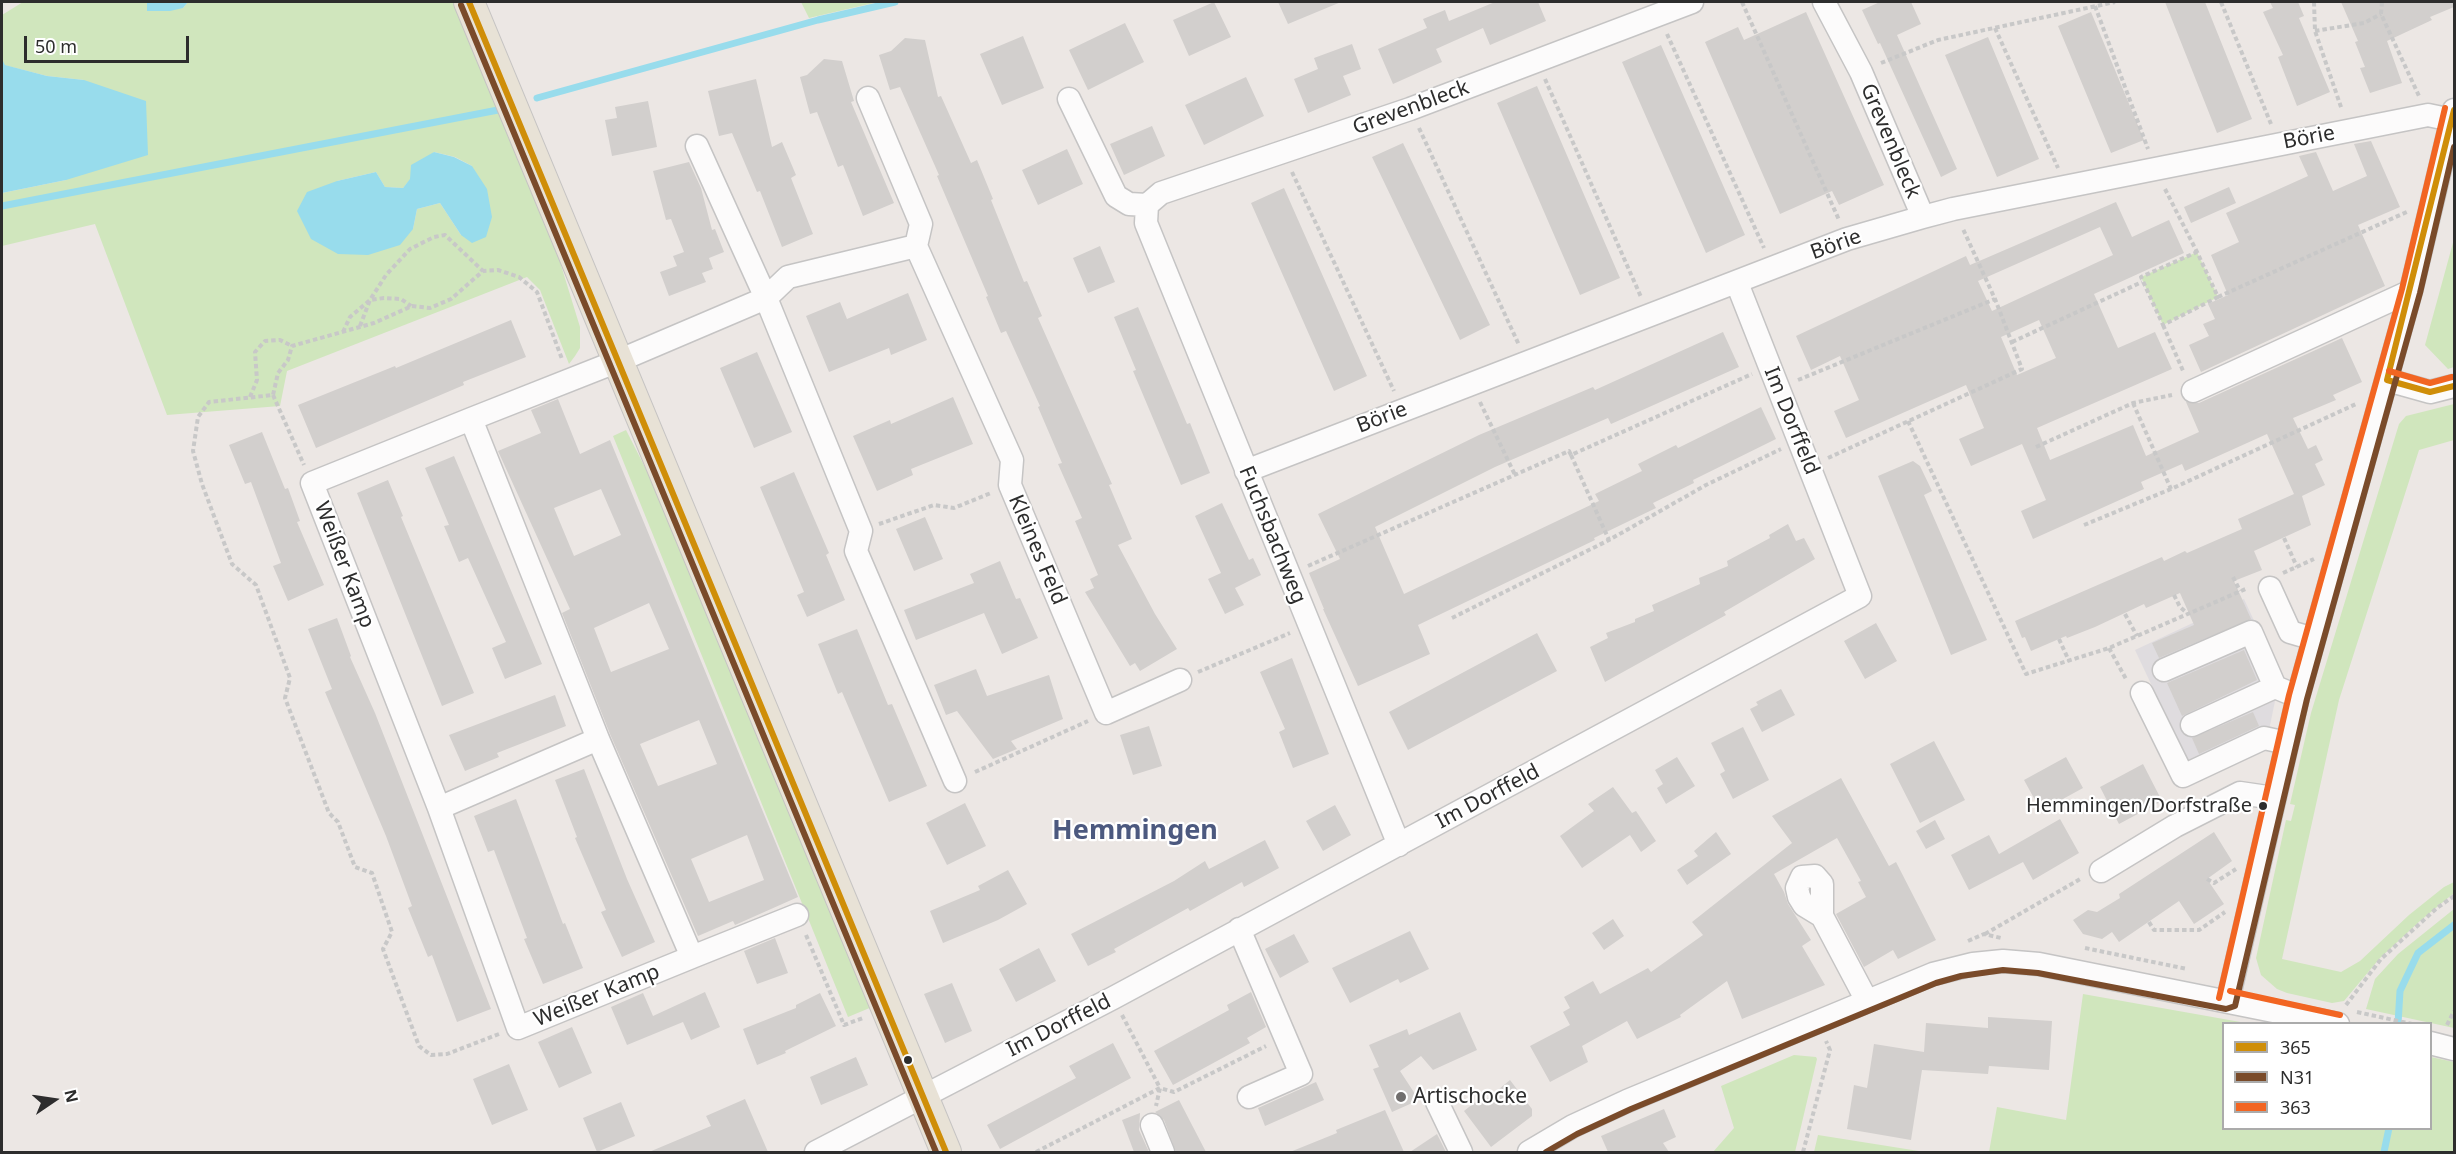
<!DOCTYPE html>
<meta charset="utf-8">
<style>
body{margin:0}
#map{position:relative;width:2456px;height:1154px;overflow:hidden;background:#ece7e4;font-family:"Noto Sans",sans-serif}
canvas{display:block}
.frame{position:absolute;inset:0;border:3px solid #2d2d2d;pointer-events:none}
.legend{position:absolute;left:2222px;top:1022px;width:210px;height:108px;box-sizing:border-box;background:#fff;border:2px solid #ababab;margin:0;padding:8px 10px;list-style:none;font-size:18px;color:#2d2d2d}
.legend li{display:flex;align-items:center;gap:12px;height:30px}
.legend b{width:30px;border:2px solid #ababab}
.north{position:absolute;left:24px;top:1070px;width:60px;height:60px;-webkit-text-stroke:4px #fff;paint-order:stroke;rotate:77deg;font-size:16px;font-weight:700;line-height:24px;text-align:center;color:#2d2d2d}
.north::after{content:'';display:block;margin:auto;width:21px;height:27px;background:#2d2d2d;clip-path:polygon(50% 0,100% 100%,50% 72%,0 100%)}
.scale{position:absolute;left:24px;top:36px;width:165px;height:27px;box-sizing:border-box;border:3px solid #2d2d2d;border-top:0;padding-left:8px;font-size:18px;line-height:21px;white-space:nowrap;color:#2d2d2d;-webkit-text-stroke:4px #fff;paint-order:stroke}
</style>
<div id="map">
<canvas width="2456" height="1154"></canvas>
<div class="frame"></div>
<ul class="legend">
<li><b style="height:8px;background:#cf8e09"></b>365</li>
<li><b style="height:8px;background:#7a4b2a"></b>N31</li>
<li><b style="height:8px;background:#f26522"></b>363</li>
</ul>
<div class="north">N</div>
<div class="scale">50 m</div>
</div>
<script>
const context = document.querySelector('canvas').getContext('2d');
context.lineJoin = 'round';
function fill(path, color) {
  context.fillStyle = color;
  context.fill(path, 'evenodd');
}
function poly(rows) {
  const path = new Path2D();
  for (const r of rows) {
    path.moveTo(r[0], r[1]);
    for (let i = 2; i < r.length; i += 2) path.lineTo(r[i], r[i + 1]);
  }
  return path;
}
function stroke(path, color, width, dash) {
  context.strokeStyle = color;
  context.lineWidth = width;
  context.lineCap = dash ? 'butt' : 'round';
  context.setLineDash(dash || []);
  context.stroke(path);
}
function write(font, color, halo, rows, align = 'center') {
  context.font = font + ' "Noto Sans",sans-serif';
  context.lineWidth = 4.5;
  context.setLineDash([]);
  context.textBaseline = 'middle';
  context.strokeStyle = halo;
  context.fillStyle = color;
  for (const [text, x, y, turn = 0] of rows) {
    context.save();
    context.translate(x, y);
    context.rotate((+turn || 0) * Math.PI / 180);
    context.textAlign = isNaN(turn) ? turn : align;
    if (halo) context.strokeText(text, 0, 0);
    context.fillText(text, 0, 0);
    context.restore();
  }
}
fill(poly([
 [2244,599,2280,677,2268,735,2192,771,2135,650]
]), '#dfdcdf');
fill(poly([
 [23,2,147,2,147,11,183,8,188,2,453,2,556,249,580,327,580,348,575,356,569,364,540,290,527,277,287,371,280,406,167,415,95,224,2,246,2,193,66,180,84,80,47,76,4,65,2,59,2,15],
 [434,152,455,157,472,166,461,235,440,203,417,209,413,229,337,181,376,172,385,187,403,188],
 [801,2,878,2,809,18],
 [2454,239,2454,367,2448,369,2425,345],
 [2197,252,2218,297,2163,325,2141,277],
 [2454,404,2454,440,2419,450,2339,700,2282,959,2341,972,2360,961,2409,915,2444,887,2454,882,2454,893,2420,921,2380,958,2344,1001,2332,1003,2287,993,2277,989,2261,975,2256,958,2286,820,2291,821,2295,805,2290,804,2311,713,2399,424,2406,416],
 [626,430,652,481,872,1007,848,1017,613,436],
 [2454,909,2454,1028,2366,1009,2375,979,2398,954],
 [2083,994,2246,1023,2224,1024,2224,1128,2430,1128,2431,1057,2454,1062,2454,1152,1989,1152,1997,1107,2066,1120],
 [1794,1055,1816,1057,1817,1059,1795,1152,1713,1152,1734,1128,1721,1086],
 [1818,1135,1925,1152,1814,1152]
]), '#d0e6bd');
fill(poly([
 [147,2,188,2,183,8,170,11,147,11],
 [2,59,5,65,47,76,84,80,146,101,148,155,66,180,2,193],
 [434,152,454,157,472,166,487,189,492,217,486,237,472,243,461,235,440,203,417,209,413,229,400,245,368,255,338,254,311,239,297,211,307,192,337,181,376,172,385,187,403,188,410,179,411,165]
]), '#98dcec');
stroke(poly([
 [537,98,818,20,895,2],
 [2,206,498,110],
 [2398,1024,2400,991,2418,953,2454,925],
 [2384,1152,2389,1128]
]), '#98dcec', 7);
fill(poly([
 [1214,2,1231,37,1189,56,1173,20],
 [1278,2,1341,2,1288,24],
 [1495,2,1538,2,1546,21,1490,45,1483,28,1436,49,1442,62,1393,84,1378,49,1427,28,1423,19,1445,10,1449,21],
 [1880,2,1911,2,1921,24,1897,35,1957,169,1941,177,1880,43,1878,44,1862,10],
 [2165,2,2205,2,2252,119,2217,133],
 [2270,2,2298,2,2304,16,2299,18,2330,92,2297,106,2278,57,2283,55,2263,12,2273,8],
 [2341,2,2454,2,2454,7,2430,17,2432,20,2387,41,2402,83,2370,93,2360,68,2365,67,2355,42,2358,41],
 [1806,12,1884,185,1839,205,1832,191,1780,214,1705,42,1738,27,1744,40],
 [2091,12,2144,140,2111,153,2058,26],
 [1125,23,1144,62,1088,90,1069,50],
 [1023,36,1044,88,1002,105,980,54],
 [1988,37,2039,159,1997,177,1945,55],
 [905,38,925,40,938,97,941,96,971,163,977,160,993,199,991,200,1024,282,1027,281,1042,316,1038,318,1112,484,1109,485,1132,539,1118,545,1155,614,1177,649,1140,671,1135,663,1130,666,1085,592,1094,588,1090,579,1098,575,1075,521,1082,518,1058,464,1062,463,1038,407,1040,406,1006,331,1001,333,986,297,988,296,937,176,939,175,900,87,890,90,879,55,891,51],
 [1352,44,1361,69,1343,76,1351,95,1308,113,1294,79,1318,69,1314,58],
 [1661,45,1745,235,1706,253,1622,62],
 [824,59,842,61,854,101,851,102,894,203,863,216,843,165,838,167,817,112,810,114,800,77,807,75],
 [1246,77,1264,116,1204,145,1185,105],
 [756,79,772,147,782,142,796,175,791,178,813,234,782,247,760,191,757,192,732,133,719,136,708,91],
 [1537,86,1620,278,1580,295,1497,103],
 [648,101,657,147,612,156,605,120,617,118,615,107],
 [1152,126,1165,156,1124,175,1110,144],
 [2371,141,2400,207,2358,225,2385,286,2201,372,2189,345,2209,336,2203,324,2215,319,2208,304,2228,295,2211,255,2239,242,2226,213,2308,176,2299,156,2316,152,2333,191,2367,176,2354,144],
 [1403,143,1490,325,1460,340,1372,157],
 [1067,149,1083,184,1038,205,1022,170],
 [689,162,701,188,712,230,715,229,724,252,709,258,713,269,702,273,706,282,669,296,660,272,677,266,673,256,684,252,671,219,666,220,653,171],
 [2229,187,2236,203,2191,223,2184,207],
 [1284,188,1367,376,1334,391,1251,203],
 [2116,202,2132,237,2169,220,2184,253,2094,294,2118,348,2155,332,2172,369,2037,428,2050,460,2133,425,2146,456,2199,432,2186,402,2199,403,2342,338,2362,382,2333,395,2336,400,2293,418,2308,449,2316,445,2323,460,2315,464,2325,485,2302,496,2311,525,2254,551,2262,570,2234,581,2251,619,2159,658,2152,643,2194,625,2180,593,2146,608,2144,604,2095,627,2067,638,2066,636,2031,651,2025,637,2022,638,2015,621,2162,557,2164,561,2185,551,2187,553,2242,529,2238,519,2294,494,2267,434,2185,471,2182,464,2141,482,2144,489,2033,539,2021,511,2046,500,2022,444,1971,466,1959,439,1984,428,1966,385,1846,438,1834,411,1859,400,1840,356,1811,370,1796,336,1966,256,1970,265],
 [2100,227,2113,255,1992,311,1978,281],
 [2039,320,2056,358,2017,375,2001,337],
 [1100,246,1115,282,1088,293,1073,258],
 [908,293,927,340,891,355,889,348,829,372,806,316,840,302,847,319],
 [1138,307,1187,424,1190,423,1210,473,1181,485,1133,371,1136,370,1114,317],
 [511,320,526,357,463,382,464,385,316,448,298,405,395,366,396,368],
 [1723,332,1739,367,1611,424,1608,418,1495,467,1375,527,1404,594,1599,501,1595,494,1642,471,1638,464,1676,445,1678,448,1761,407,1776,439,1693,480,1694,483,1653,503,1656,508,1594,538,1595,540,1418,625,1430,654,1358,686,1323,609,1324,609,1309,573,1340,559,1318,514,1479,435,1593,387,1595,390],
 [757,352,792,432,754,448,720,368],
 [953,397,973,444,911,469,913,475,877,491,853,436,890,420,891,424],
 [558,399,580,454,610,440,798,897,735,925,733,921,698,936,610,734,562,613,570,609,498,451,541,433,531,410],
 [601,489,621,535,574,556,554,508],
 [649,603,669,649,611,672,594,628],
 [699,720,717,764,658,786,640,744],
 [747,835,764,880,709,902,691,859],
 [262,432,285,489,288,488,300,521,297,522,324,585,288,601,273,566,281,563,251,482,245,484,229,445],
 [454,456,542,664,505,679,492,648,506,642,468,558,459,562,444,526,449,525,425,468],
 [1913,461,1920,466,1932,491,1924,495,1987,640,1951,655,1878,476],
 [794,472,829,553,826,555,845,600,807,617,797,595,804,592,760,487],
 [388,480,403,516,401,517,474,693,442,706,357,493],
 [1222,503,1249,560,1253,558,1261,575,1235,588,1244,605,1225,614,1208,579,1221,573,1195,516],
 [925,517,943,559,914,571,896,529],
 [1788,524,1796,541,1804,538,1815,559,1724,612,1726,615,1605,682,1590,647,1608,638,1606,633,1635,622,1635,619,1654,611,1652,605,1700,584,1699,578,1728,566,1727,561,1770,538,1769,535],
 [1000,561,1016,599,1020,598,1038,638,1002,654,984,613,916,640,904,610,974,583,970,574],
 [337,618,351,656,350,657,375,713,491,1009,457,1022,432,955,428,957,408,908,412,906,386,836,325,692,332,689,308,629],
 [1876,623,1897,661,1865,679,1844,641],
 [857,629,888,705,892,704,927,786,889,802,842,692,838,694,818,644],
 [1537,633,1557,671,1408,750,1389,712],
 [2244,650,2257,680,2182,716,2167,683],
 [1292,658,1329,754,1293,768,1279,732,1285,729,1260,672],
 [976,669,987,696,1049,675,1063,719,1011,741,1017,749,993,759,957,711,946,715,934,685],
 [1781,689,1795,715,1762,732,1750,709,1758,705,1756,702],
 [555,695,566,726,497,753,499,757,465,771,449,735],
 [2253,712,2259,726,2199,754,2192,738],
 [1149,726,1162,766,1133,775,1120,735],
 [1743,727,1769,780,1733,799,1720,774,1725,771,1711,743],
 [1934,741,1965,800,1920,823,1890,764],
 [1677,757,1695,786,1666,804,1657,788,1663,784,1655,770],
 [2066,757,2083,788,2041,811,2024,780],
 [2143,764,2162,801,2119,824,2100,787],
 [584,769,627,879,655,942,622,957,601,912,606,910,575,838,577,837,555,780],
 [1841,778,1889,866,1896,862,1936,940,1898,959,1893,950,1864,967,1836,914,1866,897,1858,882,1861,881,1837,838,1774,874,1784,892,1788,904,1811,940,1802,946,1825,985,1742,1019,1727,981,1680,1015,1681,1017,1637,1039,1627,1021,1582,1046,1588,1062,1550,1082,1530,1046,1570,1025,1563,1012,1570,1008,1564,997,1593,981,1600,994,1648,968,1651,972,1703,935,1692,922,1792,843,1772,816],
 [1613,787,1632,813,1636,811,1656,841,1641,852,1630,835,1582,868,1560,836,1594,811,1588,804],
 [516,799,563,924,565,923,583,968,543,984,524,939,527,938,494,850,488,852,474,816],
 [965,803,986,846,947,865,926,823],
 [1335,805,1351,835,1323,851,1306,821],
 [2060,819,2079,853,2033,880,2023,862,1969,890,1951,855,1989,835,1999,854],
 [1935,820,1945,839,1926,849,1916,831],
 [1716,832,1731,854,1687,885,1677,870,1698,856,1694,851],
 [2214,832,2232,861,2207,879,2224,904,2194,924,2179,901,2119,942,2112,932,2102,939,2083,934,2073,920,2088,910,2097,912,2120,898,2119,894],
 [1265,840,1279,868,1244,887,1242,882,1190,911,1188,908,1114,949,1116,952,1088,966,1071,934,1174,881,1205,861,1209,869],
 [1008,870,1027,904,998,920,943,943,930,911,980,890,978,886],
 [1613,919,1624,936,1604,950,1592,933],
 [1410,931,1429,969,1400,983,1398,979,1350,1003,1332,968],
 [1294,934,1309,962,1280,978,1265,949],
 [775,938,788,973,757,984,744,951],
 [1039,948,1056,981,1016,1002,999,969],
 [952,983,972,1031,945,1043,924,994],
 [705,992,720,1027,691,1040,683,1022,627,1045,611,1007,643,993,653,1016],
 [1251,992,1266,1027,1247,1038,1250,1043,1173,1085,1154,1051,1229,1010,1227,1005],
 [820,993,836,1026,785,1051,786,1053,757,1065,743,1029,796,1008,796,1005],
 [1460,1012,1477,1050,1433,1070,1421,1056,1400,1071,1419,1100,1392,1112,1373,1069,1379,1067,1369,1045,1407,1029,1409,1035],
 [1988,1017,2052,1021,2049,1070,1989,1066,1988,1074,1922,1070,1911,1140,1847,1129,1854,1085,1867,1088,1874,1044,1924,1052,1926,1023,1988,1028],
 [572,1027,592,1073,559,1088,538,1042],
 [1113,1043,1131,1078,1000,1149,987,1125,1076,1078,1069,1066],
 [856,1057,868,1085,821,1105,810,1077],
 [509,1064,528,1110,492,1125,473,1079],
 [1510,1080,1532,1109,1532,1116,1491,1147,1464,1111,1484,1095,1487,1099],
 [1316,1082,1324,1100,1265,1126,1258,1108],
 [745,1099,768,1152,649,1152,711,1126,706,1116],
 [1179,1100,1206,1152,1176,1152,1164,1120,1155,1112],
 [621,1102,635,1136,597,1152,583,1118],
 [1664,1109,1676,1137,1663,1143,1669,1152,1608,1152,1601,1136],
 [1385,1110,1404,1152,1290,1152,1337,1133,1336,1130],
 [1140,1113,1139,1130,1149,1152,1134,1152,1122,1120],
 [1437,1134,1446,1152,1410,1152]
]), '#d2cfcd');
const minor = poly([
 [1824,2,1861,72,1923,217],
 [868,98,921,224,916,246],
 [1069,99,1116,196,1129,204,1147,205],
 [697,146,766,298,861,531,856,551,955,781],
 [2387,380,2430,392,2454,386],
 [2193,391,2411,291],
 [471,419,598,739,692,957,518,1028,439,808,312,483,471,419,618,361,766,298,788,277,916,246,1012,460,1010,485,1106,713,1180,680],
 [1246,471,1847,239,1923,217,1953,209,2428,115,2452,120],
 [2270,588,2290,632,2314,639],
 [2164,670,2251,632,2275,687],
 [2142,693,2183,776,2264,738,2287,743],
 [2192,725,2275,687,2287,692],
 [439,808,598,739],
 [1399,845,1146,223,1147,205,1161,193,1410,109,1692,2],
 [2101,871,2175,826,2240,793,2274,798],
 [1822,916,1804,905,1799,897,1797,888,1802,877,1815,876,1822,884,1822,916,1867,1001],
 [1239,929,1301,1074,1249,1097],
 [692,957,797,915],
 [2228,1000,2298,697,2411,291,2454,110],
 [2430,1043,2454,1049],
 [1437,1102,1461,1152],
 [1152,1125,1163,1152],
 [816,1152,1113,998,1860,596,1737,283],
 [1529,1152,1573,1126,1627,1101,1933,974,1973,964,2003,961,2039,964,2338,1024]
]);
const major = poly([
 [469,2,946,1152]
]);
stroke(minor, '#c5c4c4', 25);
stroke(major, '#c6c4c3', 32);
stroke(poly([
 [1742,2,1839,220],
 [2221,2,2271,124],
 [2314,2,2315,31,2342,110],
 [2382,2,2381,14,2419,96],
 [2095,6,2148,149],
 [1995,28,2058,168],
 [2315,31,2364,23,2381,14],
 [1667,34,1764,248],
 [1881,63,1938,40,2115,2],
 [1545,79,1641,297],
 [1419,128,1519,345],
 [1292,172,1394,391],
 [2165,189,2197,252,2218,297,2163,325,2141,277,2197,252],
 [2218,297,2409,211],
 [2163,325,2184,373],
 [360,326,370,300,386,275,410,249,434,237,445,235,483,271],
 [343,332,350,317,370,300,384,298,401,299,411,306],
 [2012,342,2142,282],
 [1798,380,1995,299],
 [273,395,304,465],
 [250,397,257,380,255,352,265,341,280,340,292,346],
 [1480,402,1515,475],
 [2133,403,2171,489],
 [1908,421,2026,674,2109,648,2248,588],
 [2036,447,2133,403,2172,395],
 [1571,455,1609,540,1706,485,1781,449],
 [1828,458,2022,369,1995,299,1963,229],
 [879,524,934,505,954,508,991,493],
 [2084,525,2171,489,2356,404],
 [2284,538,2297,567],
 [1308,566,1569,451,1571,455,1752,374],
 [2283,573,2314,559],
 [2233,577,2240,591],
 [2174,595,2180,607,2188,614],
 [2125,614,2137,636],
 [1452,618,1609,540],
 [2059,639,2069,661],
 [2109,648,2126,679],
 [1198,672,1290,633],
 [975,772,1088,721],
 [2207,879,2214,883,2236,869],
 [2149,922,2154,930,2199,930,2225,912],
 [1985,934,2082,878],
 [806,935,844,1025,863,1018],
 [1968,941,1984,934,2001,938],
 [2085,948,2187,969],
 [2346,1005,2381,959,2437,908,2454,896],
 [2357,1012,2412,1024],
 [1122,1015,1160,1088,1156,1106],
 [2447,1025,2454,1011],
 [499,1034,447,1054,431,1055,419,1046,383,949,392,932,372,873,355,867,338,822,329,813,285,698,290,678,256,585,232,564,202,484,193,451,198,417,209,402,273,395,278,373,288,360,292,346,374,323,412,306,430,308,451,299,483,271,498,270,519,277,537,292,562,359],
 [1036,1152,1160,1088,1174,1092,1266,1046],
 [1803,1152,1830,1050,1826,1041]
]), '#c8c8c8', 4, [4.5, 3]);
stroke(minor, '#fcfbfb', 22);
stroke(major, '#e8e2d6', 30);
stroke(poly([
 [469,2,946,1152],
 [2387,380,2454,110],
 [2387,380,2430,392,2454,386]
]), '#cf8e09', 6);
stroke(poly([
 [461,5,936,1152],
 [1546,1152,1577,1134,1631,1109,1936,983,1961,976,2003,970,2038,973,2226,1009,2235,1006,2307,699,2420,293,2454,147]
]), '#7a4b2a', 6);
stroke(poly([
 [2389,371,2430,383,2452,377],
 [2230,991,2340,1015],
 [2219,998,2289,695,2402,289,2445,108]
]), '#f26522', 6);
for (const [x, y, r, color] of [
 [2263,806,5,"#2d2d2d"],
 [908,1060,5,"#2d2d2d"],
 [1401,1097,6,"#706e6d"]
]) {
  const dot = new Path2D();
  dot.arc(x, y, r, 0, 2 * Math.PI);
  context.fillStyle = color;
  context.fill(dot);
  stroke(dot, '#fff', 2);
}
write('20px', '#2d2d2d', '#fff', [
 ["Hemmingen/Dorfstraße",2252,806]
], 'right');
write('21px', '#2d2d2d', '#fff', [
 ["Grevenbleck",1411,108,-20],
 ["Börie",2309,138,-11],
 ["Grevenbleck",1890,141,67],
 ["Börie",1836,245,-20],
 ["Börie",1382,418,-21],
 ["Im Dorffeld",1791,421,68],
 ["Fuchsbachweg",1272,535,68],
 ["Kleines Feld",1037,550,67],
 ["Weißer Kamp",344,565,69],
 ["Im Dorffeld",1488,797,-28],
 ["Weißer Kamp",597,996,-22],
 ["Im Dorffeld",1059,1026,-27]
]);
write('21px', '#2d2d2d', '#fff', [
 ["Artischocke",1413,1097]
], 'left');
write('bold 27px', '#4c597f', '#fff', [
 ["Hemmingen",1135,831]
]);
</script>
